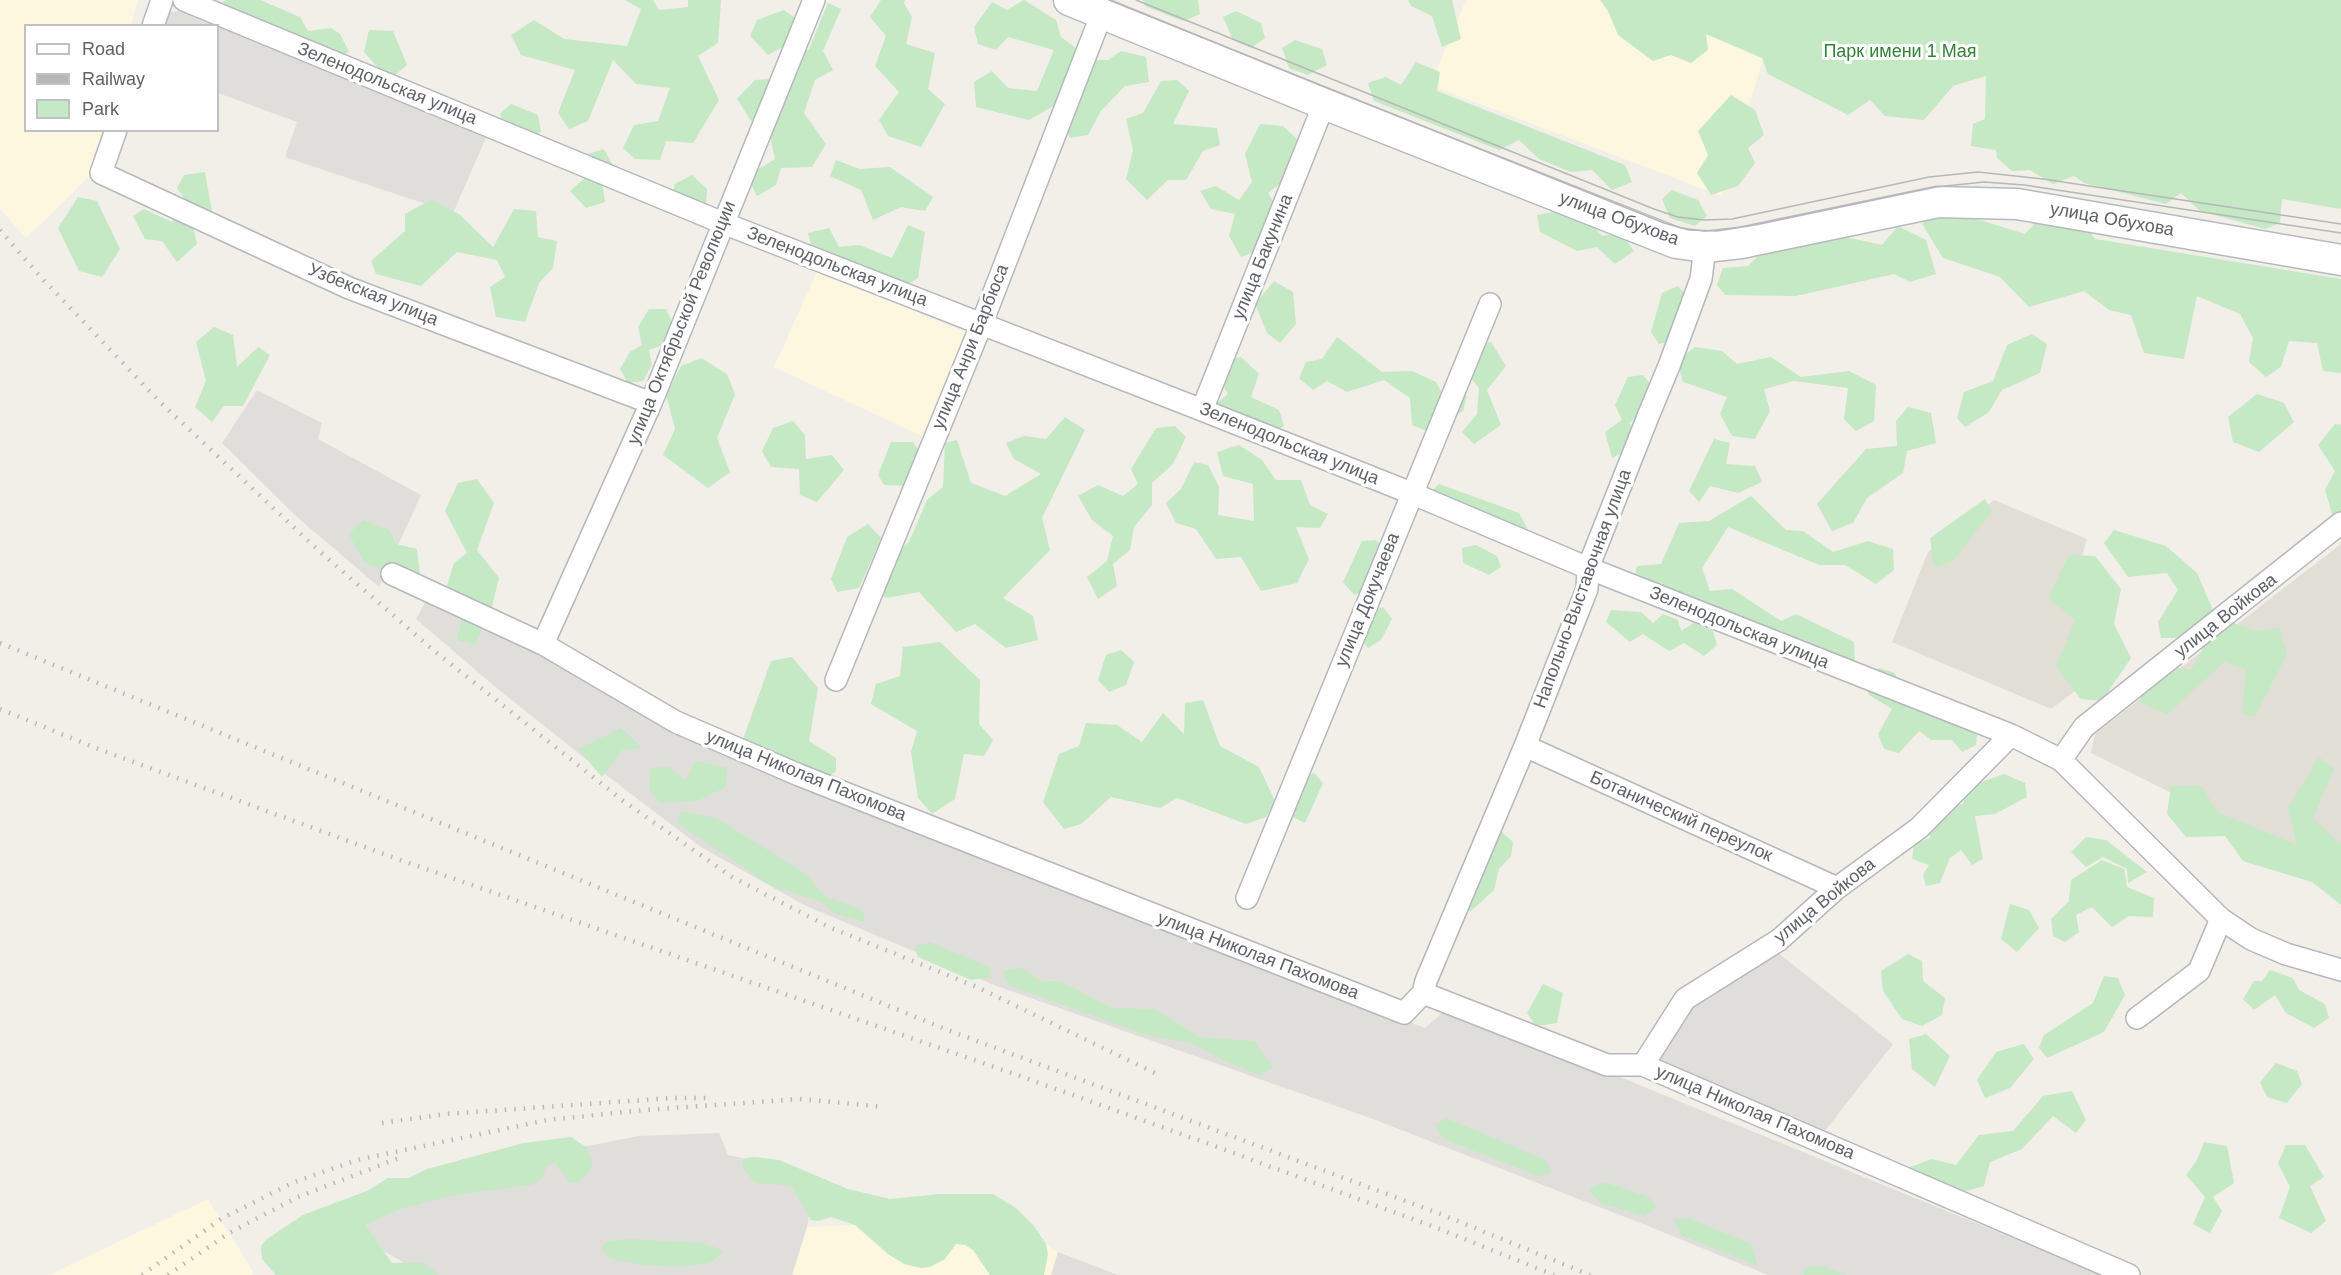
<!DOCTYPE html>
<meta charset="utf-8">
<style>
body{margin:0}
#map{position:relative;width:2341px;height:1275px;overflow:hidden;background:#f1efe8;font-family:Arial,sans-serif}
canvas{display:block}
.legend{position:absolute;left:24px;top:24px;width:195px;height:108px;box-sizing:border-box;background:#fff;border:2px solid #bfc1c3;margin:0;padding:8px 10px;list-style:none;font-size:18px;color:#5f6368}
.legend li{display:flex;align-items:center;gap:12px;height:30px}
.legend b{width:30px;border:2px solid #bfc1c3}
</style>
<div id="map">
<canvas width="2341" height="1275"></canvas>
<ul class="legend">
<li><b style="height:8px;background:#fff"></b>Road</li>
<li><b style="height:8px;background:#b6b7b8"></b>Railway</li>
<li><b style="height:16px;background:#c5e8c5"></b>Park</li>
</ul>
</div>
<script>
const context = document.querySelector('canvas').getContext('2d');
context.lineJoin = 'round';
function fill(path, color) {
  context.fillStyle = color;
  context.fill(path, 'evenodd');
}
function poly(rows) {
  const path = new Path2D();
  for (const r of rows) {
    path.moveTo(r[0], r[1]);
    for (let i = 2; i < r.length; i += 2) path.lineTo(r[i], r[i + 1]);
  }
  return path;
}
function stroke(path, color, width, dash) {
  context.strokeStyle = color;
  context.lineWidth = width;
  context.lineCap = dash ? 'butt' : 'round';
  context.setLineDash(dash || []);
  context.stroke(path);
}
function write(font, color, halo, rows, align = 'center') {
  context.font = font + ' Arial,sans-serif';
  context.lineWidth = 6;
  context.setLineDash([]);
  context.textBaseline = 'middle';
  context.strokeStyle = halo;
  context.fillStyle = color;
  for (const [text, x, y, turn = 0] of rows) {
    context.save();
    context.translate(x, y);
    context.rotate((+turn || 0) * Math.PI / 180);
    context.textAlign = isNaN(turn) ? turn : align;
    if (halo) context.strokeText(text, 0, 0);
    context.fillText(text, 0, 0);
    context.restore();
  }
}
fill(poly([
 [0,0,138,0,131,25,26,26,26,130,102,131,89,177,26,238,0,209],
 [1466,0,1628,0,1763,59,1722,196,1430,85],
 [817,272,970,334,926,438,774,367],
 [208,1199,254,1273,251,1275,49,1275],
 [855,1225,1021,1228,1058,1252,1051,1275,792,1275,807,1227]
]), '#fef7e0');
fill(poly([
 [186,10,488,133,453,213,285,157,297,122,218,93,218,26,160,26,171,12],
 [257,390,322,423,318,439,421,495,379,587,297,517,222,443],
 [426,601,611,690,1043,877,1425,1028,1449,1007,2103,1275,1768,1275,1643,1224,1373,1119,994,985,804,905,701,847,606,775,499,690,416,619],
 [1777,952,1893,1044,1824,1132,1654,1060,1682,1011],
 [719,1133,728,1155,796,1169,814,1189,807,1227,792,1275,426,1275,321,1216,561,1151,639,1136],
 [1058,1252,1118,1275,1051,1275]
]), '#e0deda');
fill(poly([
 [1994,500,2087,539,2073,587,2119,658,2051,709,1892,642,1928,552],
 [2341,544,2341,877,2091,753,2095,734]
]), '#e1ded6');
fill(poly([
 [226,0,260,0,300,17,308,31,331,28,340,34,349,52,330,61,313,55,301,37,282,39,230,14,223,2],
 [625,0,653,0,659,10,688,7,688,0,721,0,718,43,698,56,719,100,693,143,666,141,660,160,635,159,623,148,634,125,658,121,670,88,636,84,613,60,588,121,569,129,558,113,575,70,521,55,511,35,534,20,564,39,627,46,641,9],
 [881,0,905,0,904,3,912,17,906,44,935,53,928,89,945,104,921,147,888,136,879,120,899,92,875,66,886,36,870,17],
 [1024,0,1056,20,1061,37,1080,51,1059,103,1029,120,976,107,974,82,992,71,1008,88,1037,91,1054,50,1008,37,996,50,978,44,974,27,992,2,1007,10],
 [1143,0,1198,0,1200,14,1183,21,1145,6],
 [1408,0,1452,0,1461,39,1442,47,1432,16,1411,6],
 [1600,0,2341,0,2341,209,2282,199,2280,223,2265,229,2200,211,2181,193,2166,204,2084,183,2074,176,2053,184,2030,170,2012,171,1997,158,1996,150,1971,146,1973,124,1985,119,1986,76,1953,86,1924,120,1885,116,1870,100,1848,115,1768,74,1762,58,1706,34,1708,50,1691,63,1671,55,1653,61,1618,35,1608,11],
 [828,3,841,9,823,51,833,70,815,80,804,113,826,144,812,167,781,168,776,185,757,196,747,176,775,159,769,131,751,121,737,99,755,80,785,78,793,57,809,49],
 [784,10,799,21,792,42,768,55,750,36,757,20],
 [1236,11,1261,23,1265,38,1251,48,1233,40,1223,17],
 [369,30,393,31,407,65,389,80,364,52],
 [1295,40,1322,49,1327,65,1308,75,1289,68,1282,48],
 [1121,51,1146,57,1149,82,1125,86,1101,111,1088,135,1070,138,1062,123,1088,60,1108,60],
 [1416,62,1440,72,1437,91,1625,165,1632,182,1612,190,1592,170,1571,172,1539,159,1519,140,1499,150,1374,101,1368,83,1386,77,1401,85],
 [1177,80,1189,91,1173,124,1217,128,1220,145,1203,151,1186,180,1168,180,1147,200,1126,179,1133,150,1126,119,1143,113,1161,81],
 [1731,95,1755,110,1764,135,1748,148,1755,163,1738,186,1711,195,1697,173,1708,155,1698,131],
 [511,104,538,115,541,132,528,139,509,131,500,114],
 [1260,124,1283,126,1297,139,1281,183,1268,193,1276,207,1259,250,1241,257,1229,236,1235,214,1211,209,1200,191,1216,186,1239,200,1252,182,1245,154],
 [604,149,616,171,602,182,605,202,586,208,570,191,586,177,581,156],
 [836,160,860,169,890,167,933,197,925,211,901,207,873,220,861,190,830,176],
 [205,172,212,212,194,230,197,244,177,262,162,241,145,239,133,216,144,209,172,222,188,204,177,188,184,175],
 [692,175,707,189,706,204,690,214,669,205,675,184],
 [1672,190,1698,200,1707,216,1695,226,1670,218,1662,199],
 [78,197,97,201,120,249,102,277,79,271,58,228],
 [431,200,459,214,493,247,514,209,536,211,538,237,557,241,553,268,539,283,525,322,496,317,490,287,505,277,497,260,457,252,421,286,376,274,371,261,405,231,405,214],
 [1941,208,2025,234,2044,213,2080,218,2095,239,2341,279,2341,373,2323,371,2317,343,2289,341,2281,367,2266,377,2249,362,2253,338,2240,314,2197,296,2184,359,2144,353,2131,315,2109,310,2084,291,2029,307,2000,277,1943,258,1922,224],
 [1553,212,1593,226,1602,236,1621,233,1634,251,1615,264,1597,247,1577,251,1540,232,1537,215],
 [908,225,925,232,918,278,903,288,843,267,834,255,813,253,808,233,829,228,839,247,859,245,892,258],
 [1898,226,1926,240,1936,274,1910,282,1894,274,1796,296,1725,295,1717,285,1723,268,1748,266,1772,242,1819,231,1882,245],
 [1274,281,1293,292,1296,324,1280,343,1267,333,1255,304],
 [1678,286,1690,299,1674,340,1659,344,1651,332,1662,293],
 [649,309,666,309,673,324,663,345,649,350,652,365,643,381,628,383,620,369,630,352,642,345,638,327],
 [214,327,233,335,237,367,258,347,270,355,243,406,224,406,212,422,195,407,206,381,196,342],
 [2032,334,2047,344,2040,373,2002,390,1989,412,1965,427,1957,418,1964,392,1993,381,2007,345],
 [1337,337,1382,372,1412,371,1436,382,1443,395,1467,396,1463,411,1427,431,1412,425,1410,398,1384,380,1347,392,1327,381,1313,390,1299,378,1306,362,1322,359],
 [1491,342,1506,366,1487,390,1501,425,1474,444,1462,432,1477,414,1479,388,1460,365,1468,347],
 [1695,347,1722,351,1737,364,1771,357,1801,377,1849,371,1876,385,1874,421,1856,431,1844,419,1848,388,1794,381,1764,389,1770,411,1755,439,1732,436,1720,414,1727,397,1683,382,1677,361],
 [1241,357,1259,374,1251,397,1279,410,1284,426,1273,432,1223,414,1216,404,1228,394,1218,378,1225,360],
 [701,358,727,374,735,394,717,438,730,472,708,488,663,455,675,429,666,395,681,366],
 [1643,375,1653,387,1642,414,1629,423,1638,434,1631,448,1612,458,1605,432,1622,420,1615,405,1628,377],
 [2257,394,2284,403,2294,422,2259,452,2233,442,2228,417],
 [1908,407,1931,413,1936,443,1907,451,1903,473,1867,498,1853,523,1832,531,1817,504,1866,449,1897,446,1896,421],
 [1065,417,1085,430,1042,518,1050,550,1003,598,1033,616,1038,640,1006,648,975,624,956,632,919,592,886,598,876,591,888,558,909,542,927,500,943,487,945,443,957,440,971,483,1005,496,1041,474,1014,459,1006,443,1024,436,1046,439],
 [793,421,805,435,806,459,832,455,844,470,817,502,800,495,799,469,771,467,762,451,773,428],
 [2335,424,2341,425,2341,516,2333,517,2325,490,2335,471,2318,445],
 [1175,426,1186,437,1173,464,1152,483,1152,505,1134,527,1130,550,1113,564,1117,586,1098,599,1087,577,1107,561,1113,536,1092,520,1078,496,1098,485,1123,496,1138,484,1131,469,1156,428],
 [1714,439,1730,443,1726,464,1755,466,1762,482,1738,493,1710,486,1699,502,1689,491],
 [891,442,913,442,922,456,908,486,884,485,878,475],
 [1239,445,1262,460,1276,480,1301,480,1310,505,1328,514,1320,528,1296,527,1309,559,1297,583,1261,591,1241,557,1216,559,1196,529,1176,523,1166,503,1181,489,1194,462,1208,465,1219,487,1218,515,1254,521,1253,484,1223,476,1217,452],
 [477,479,494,503,477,550,499,578,492,606,475,645,457,640,463,613,445,592,454,563,467,553,445,511,458,483],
 [1439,484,1519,513,1527,528,1516,533,1428,494],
 [1751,496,1786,530,1803,531,1833,552,1868,541,1893,549,1894,570,1876,584,1845,565,1819,565,1728,527,1702,568,1710,591,1732,589,1781,621,1796,614,1854,642,1855,665,1634,578,1637,566,1661,564,1679,523,1709,521],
 [1985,499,1992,511,1952,562,1934,567,1930,538],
 [363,520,389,530,396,544,417,549,420,575,399,576,364,562,349,534],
 [868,524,881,538,859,588,837,592,831,579,847,537],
 [2114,530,2166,546,2197,573,2213,610,2182,638,2161,638,2158,622,2178,590,2167,573,2128,577,2104,543],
 [1376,540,1385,550,1369,589,1354,595,1343,582,1362,541],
 [1476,545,1497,556,1501,567,1489,575,1463,563,1462,548],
 [2069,555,2095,556,2121,589,2114,624,2131,658,2102,701,2081,699,2056,667,2075,620,2048,598],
 [1383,607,1392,619,1381,640,1368,648,1359,637,1370,612],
 [1611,610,1641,612,1653,623,1663,614,1678,620,1681,631,1694,623,1713,631,1717,645,1704,656,1684,643,1669,651,1643,634,1630,642,1606,622],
 [2231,622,2256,631,2279,628,2287,654,2255,716,2242,714,2246,669,2224,662,2168,714,2140,703,2142,682,2165,666,2191,670,2208,639],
 [940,642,980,680,979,724,993,740,984,756,964,754,955,799,932,814,918,798,911,752,917,731,871,704,876,684,900,676,903,647],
 [1121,650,1134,662,1126,685,1109,692,1098,680,1106,655],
 [792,657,818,688,809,741,836,758,836,771,828,777,754,750,743,739,771,661],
 [1879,668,1895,673,1901,694,1977,735,1976,745,1962,752,1952,740,1931,740,1919,731,1899,753,1884,749,1878,734,1892,709,1869,695,1864,680],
 [1203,700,1220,746,1259,767,1275,801,1266,817,1246,824,1177,798,1160,808,1111,797,1081,824,1064,829,1043,802,1059,754,1079,746,1086,723,1117,725,1142,742,1163,713,1184,734,1185,703],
 [621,728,642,748,622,750,602,777,578,749],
 [2319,757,2334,769,2313,818,2341,845,2341,905,2312,882,2243,861,2225,836,2186,837,2167,814,2171,786,2202,786,2217,812,2297,845,2288,808],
 [696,761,727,768,726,787,697,801,661,803,649,790,651,768,668,767,685,780],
 [1314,773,1323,783,1305,823,1279,811,1289,785],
 [2004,774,2025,783,2027,797,1995,814,1975,816,1983,859,1972,865,1961,850,1950,858,1940,883,1926,886,1923,875,1929,865,1912,859,1914,844,1930,838,1930,824,1949,806,1963,804,1968,787],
 [682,811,716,818,806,874,825,897,862,909,866,922,834,913,822,902,771,886,676,822],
 [1501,831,1513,842,1511,856,1499,869,1494,890,1470,912,1463,897,1488,835],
 [2086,837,2106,840,2147,872,2128,883,2127,869,2103,857,2086,867,2071,852],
 [2102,860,2124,869,2127,887,2154,898,2153,917,2129,916,2112,927,2092,907,2076,915,2079,932,2065,942,2053,936,2051,919,2069,901,2071,880],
 [2010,904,2029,910,2039,928,2017,952,2001,939],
 [930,942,989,967,991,977,971,980,918,957,915,947],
 [1908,954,1922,961,1923,981,1945,998,1942,1015,1922,1026,1902,1019,1883,991,1881,971],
 [1020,967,1041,981,1060,981,1112,1008,1155,1009,1199,1037,1254,1041,1273,1068,1260,1075,1223,1060,1194,1044,1147,1035,1008,985,1003,971],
 [2270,970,2293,978,2299,990,2325,1004,2329,1018,2314,1028,2286,1013,2275,995,2254,1010,2243,999,2254,981,2262,981],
 [2104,976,2118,978,2125,995,2104,1032,2047,1058,2039,1048,2044,1035,2093,1003],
 [1543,984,1563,993,1557,1023,1536,1026,1527,1013],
 [1926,1034,1950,1056,1935,1087,1912,1069,1909,1039],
 [2024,1044,2034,1059,2010,1088,1985,1098,1977,1080,1996,1052],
 [2276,1063,2297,1071,2302,1084,2287,1103,2267,1097,2260,1082],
 [2072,1091,2086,1120,2076,1133,2053,1116,2022,1149,1990,1162,1984,1186,1942,1198,1905,1169,1932,1159,1956,1165,1979,1135,2013,1131,2043,1096],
 [1446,1118,1546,1160,1551,1173,1538,1176,1444,1139,1435,1125],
 [571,1137,586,1147,593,1162,587,1175,575,1183,569,1182,555,1162,546,1167,543,1177,532,1185,455,1195,400,1209,365,1225,392,1263,422,1262,440,1275,276,1275,262,1259,261,1246,267,1239,303,1215,367,1191,388,1178,409,1178,427,1169,524,1143],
 [2204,1142,2227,1146,2234,1183,2213,1197,2222,1211,2210,1233,2193,1224,2205,1197,2186,1175,2197,1160],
 [2286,1145,2305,1145,2324,1177,2310,1186,2326,1221,2311,1233,2279,1218,2290,1187,2278,1163],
 [755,1157,779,1160,848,1189,890,1199,940,1194,993,1194,1016,1208,1034,1226,1046,1244,1048,1254,1044,1275,990,1275,973,1250,965,1245,956,1244,945,1259,930,1267,921,1268,904,1264,888,1254,855,1225,831,1217,818,1221,811,1220,792,1187,784,1185,755,1183,743,1167,743,1161,746,1158],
 [1604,1182,1649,1197,1656,1208,1644,1216,1601,1203,1588,1189],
 [1688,1218,1751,1244,1758,1266,1681,1235,1674,1219],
 [628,1239,702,1243,720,1249,723,1252,710,1263,680,1267,644,1265,610,1259,602,1249,603,1244,609,1241],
 [1820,1266,1847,1275,1804,1275,1803,1268]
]), '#c5e8c5');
const street = poly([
 [184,0,723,223,1202,410,1411,493,1588,568,2011,735,2061,760,2221,919,2251,939,2286,954,2341,970],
 [153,26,162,0],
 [116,130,101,173,349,288,651,403],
 [1202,410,1324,104],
 [392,574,543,644,676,722,799,775,1404,1013,1423,993,1607,1065,1643,1065,2129,1275],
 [543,644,651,403,814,0],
 [836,680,982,323,1102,13],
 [1525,746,1837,888],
 [2061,760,2084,727,2341,523],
 [1247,898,1490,304],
 [1423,993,1426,981,1525,746,1587,589,1588,568,1649,414,1669,366,1701,279,1705,247],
 [2137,1018,2199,971,2221,919],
 [1643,1065,1685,999,1779,940,1837,888,1919,828,2011,735]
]);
const secondary = poly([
 [1069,0,1324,104,1676,243,1705,247,1741,243,1938,202,2017,204,2341,260]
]);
stroke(street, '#b5b8bc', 24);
stroke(secondary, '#b6babf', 33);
stroke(street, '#fff', 21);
stroke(secondary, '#fff', 30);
stroke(poly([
 [1109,0,1664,223,1689,230,1717,231,1755,225,1936,187,1984,182,2024,185,2341,233],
 [1136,0,1654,209,1678,217,1704,220,1732,219,1929,177,1978,172,2043,179,2341,224]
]), '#b6b7b8', 1.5);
stroke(poly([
 [0,230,37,273,161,403,318,550,432,649,622,800,732,877,829,927,977,987,1159,1075],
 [0,643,945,1029,1443,1215,1590,1275],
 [0,709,101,750,400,860,1006,1071,1220,1148,1437,1228,1554,1275],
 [382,1123,446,1114,672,1098,710,1098],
 [142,1275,221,1219,292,1183,357,1160,547,1120,644,1110,800,1099,885,1107],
 [168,1275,229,1233,298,1197,399,1158]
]), '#b6b7b8', 4.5, [1.5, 8]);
write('18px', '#348238', '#fff', [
 ["Парк имени 1 Мая",1900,52]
]);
write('18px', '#5f6368', '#fff', [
 ["Зеленодольская улица",387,84,22],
 ["улица Обухова",1619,219,20],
 ["улица Обухова",2112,220,10],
 ["улица Бакунина",1263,257,-68],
 ["Зеленодольская улица",837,267,21],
 ["Узбекская улица",373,295,22],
 ["улица Октябрьской Революции",682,323,-68],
 ["улица Анри Барбюса",971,347,-68],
 ["Зеленодольская улица",1289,444,22],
 ["Напольно-Выставочная улица",1583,589,-70],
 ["улица Докучаева",1368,600,-68],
 ["улица Войкова",2226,616,-38],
 ["Зеленодольская улица",1739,628,22],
 ["улица Николая Пахомова",806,776,22],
 ["Ботанический переулок",1681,817,24],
 ["улица Войкова",1825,901,-39],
 ["улица Николая Пахомова",1258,956,21],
 ["улица Николая Пахомова",1755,1113,23]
]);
</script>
